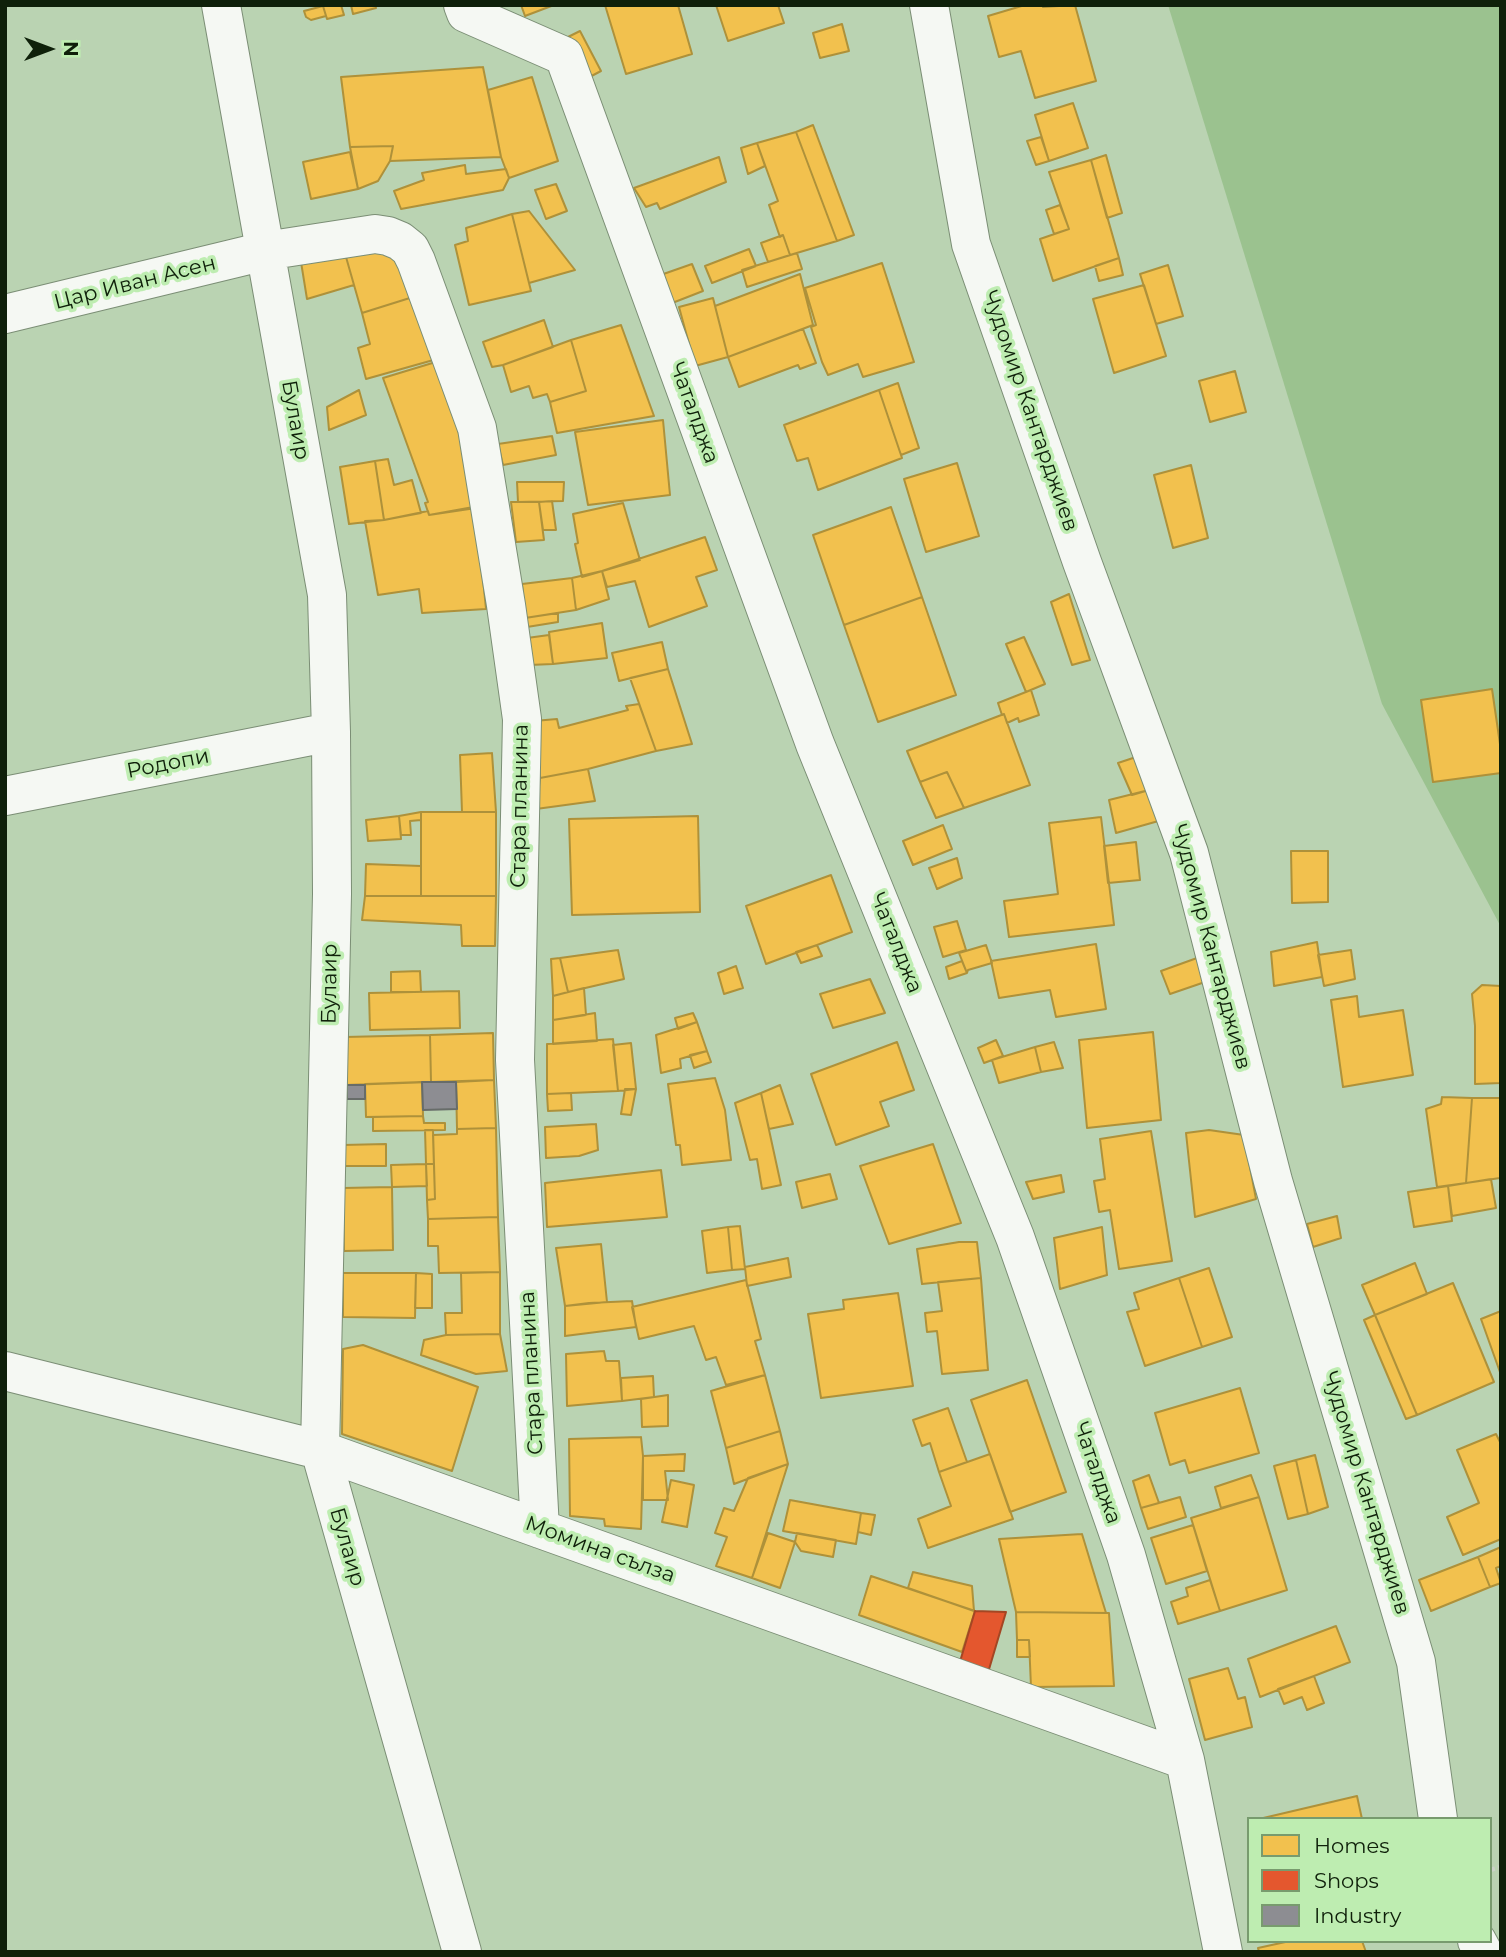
<!DOCTYPE html>
<meta charset="utf-8">
<style>
body{margin:0}
#map{position:relative;width:1506px;height:1957px;overflow:hidden;background:#bad3b2;font-family:Montserrat,sans-serif}
canvas{display:block}
.frame{position:absolute;inset:0;border:7px solid #0f200a;pointer-events:none}
.legend{position:absolute;left:1247px;top:1817px;width:245px;height:126px;box-sizing:border-box;background:#beedb1;border:2px solid #789b6e;margin:0;padding:9px 12px;list-style:none;font-size:21px;color:#0f200a}
.legend li{display:flex;align-items:center;gap:14px;height:35px}
.legend b{width:35px;border:2px solid #789b6e}
.north{position:absolute;left:14px;top:14px;width:70px;height:70px;-webkit-text-stroke:5px #beedb1;paint-order:stroke;rotate:90deg;font-size:19px;font-weight:700;line-height:28px;text-align:center;color:#0f200a}
.north::after{content:'';display:block;margin:auto;width:24px;height:32px;background:#0f200a;clip-path:polygon(50% 0,100% 100%,50% 72%,0 100%)}
</style>
<div id="map">
<canvas width="1506" height="1957"></canvas>
<div class="frame"></div>
<ul class="legend">
<li><b style="height:19px;background:#f2c14e"></b>Homes</li>
<li><b style="height:19px;background:#e4572e"></b>Shops</li>
<li><b style="height:19px;background:#8d8d92"></b>Industry</li>
</ul>
<div class="north">N</div>
</div>
<script>
const context = document.querySelector('canvas').getContext('2d');
context.lineJoin = 'round';
function fill(path, color) {
  context.fillStyle = color;
  context.fill(path, 'evenodd');
}
function poly(rows) {
  const path = new Path2D();
  for (const r of rows) {
    path.moveTo(r[0], r[1]);
    for (let i = 2; i < r.length; i += 2) path.lineTo(r[i], r[i + 1]);
  }
  return path;
}
function stroke(path, color, width, dash) {
  context.strokeStyle = color;
  context.lineWidth = width;
  context.lineCap = dash ? 'butt' : 'round';
  context.setLineDash(dash || []);
  context.stroke(path);
}
function write(font, color, halo, rows, align = 'center') {
  context.font = font + ' Montserrat,sans-serif';
  context.lineWidth = 7;
  context.setLineDash([]);
  context.textBaseline = 'middle';
  context.strokeStyle = halo;
  context.fillStyle = color;
  for (const [text, x, y, turn = 0] of rows) {
    context.save();
    context.translate(x, y);
    context.rotate((+turn || 0) * Math.PI / 180);
    context.textAlign = isNaN(turn) ? turn : align;
    if (halo) context.strokeText(text, 0, 0);
    context.fillText(text, 0, 0);
    context.restore();
  }
}
fill(poly([
 [1168,5,1501,5,1501,927,1382,704]
]), '#9bc28f');
const homes = poly([
 [327,5,341,5,344,15,327,19,323,6,327,5],
 [351,5,375,5,376,8,353,14,351,5],
 [521,5,554,5,525,16,521,5],
 [605,5,678,5,692,54,626,74,605,5],
 [716,5,778,5,784,23,728,41,716,5],
 [1025,5,1042,5,1043,7,1075,5,1096,81,1035,98,1021,51,999,57,988,16,1025,5],
 [323,6,326,16,311,20,306,17,304,11,323,6],
 [842,24,849,51,820,58,813,33,842,24],
 [580,31,601,71,582,81,562,40,580,31],
 [483,67,501,157,390,161,393,146,350,147,341,77,483,67],
 [532,77,558,161,509,178,501,157,488,90,532,77],
 [1073,103,1088,148,1049,161,1035,115,1073,103],
 [813,125,854,235,837,241,796,132,813,125],
 [796,132,837,241,790,255,783,235,780,237,769,205,778,201,757,143,796,132],
 [1041,137,1049,161,1036,165,1027,141,1041,137],
 [757,143,765,166,748,174,741,148,757,143],
 [393,146,390,161,378,181,358,189,350,147,393,146],
 [350,152,358,189,311,199,303,162,350,152],
 [1106,155,1122,213,1107,218,1091,160,1106,155],
 [719,157,726,182,660,209,657,203,646,207,634,188,719,157],
 [1091,160,1119,258,1053,281,1040,239,1069,229,1049,172,1091,160],
 [465,165,466,174,506,169,509,178,503,190,401,209,394,191,424,180,422,173,465,165],
 [556,184,567,211,546,219,535,190,556,184],
 [1060,205,1069,229,1054,234,1046,210,1060,205],
 [529,211,575,270,529,283,512,214,529,211],
 [512,214,531,291,469,305,455,245,468,241,466,228,512,214],
 [783,235,790,255,768,262,761,243,783,235],
 [395,245,413,297,362,313,346,257,395,245],
 [749,249,756,266,712,283,705,266,749,249],
 [797,253,802,269,747,287,742,270,797,253],
 [346,257,354,285,307,299,301,262,346,257],
 [1119,258,1123,275,1099,281,1095,266,1119,258],
 [882,263,914,362,863,377,858,364,828,375,822,362,811,327,816,325,805,288,882,263],
 [692,264,703,291,662,307,652,278,692,264],
 [1168,265,1183,316,1156,324,1140,274,1168,265],
 [800,274,813,325,728,357,715,306,800,274],
 [1144,285,1166,356,1114,373,1093,299,1144,285],
 [413,297,437,359,366,379,358,348,370,344,362,313,413,297],
 [713,298,728,357,695,366,679,307,713,298],
 [544,320,553,347,503,365,492,367,483,342,544,320],
 [621,325,654,416,557,433,550,402,586,391,571,340,621,325],
 [803,329,816,363,800,369,798,365,739,387,728,357,803,329],
 [571,340,586,391,550,402,547,394,533,398,529,386,511,392,503,365,571,340],
 [439,361,479,506,429,515,425,503,428,502,383,378,439,361],
 [1235,371,1246,412,1210,422,1199,381,1235,371],
 [898,383,919,448,901,455,879,390,898,383],
 [359,390,366,415,329,430,327,407,359,390],
 [879,390,902,458,818,490,808,458,797,461,784,425,879,390],
 [663,420,670,495,588,505,575,432,663,420],
 [552,436,556,455,503,465,498,444,552,436],
 [388,459,394,485,412,480,421,513,384,520,375,461,388,459],
 [375,461,384,520,349,524,340,467,375,461],
 [957,463,979,536,926,552,904,479,957,463],
 [1191,465,1208,538,1173,548,1154,475,1191,465],
 [517,482,564,482,563,501,518,502,517,482],
 [552,501,556,530,543,530,539,502,552,501],
 [511,502,539,502,544,540,516,542,511,502],
 [623,503,640,560,582,577,575,544,578,543,573,514,623,503],
 [891,507,922,597,844,625,813,535,891,507],
 [476,508,486,609,422,613,419,589,378,595,365,521,384,520,428,511,429,515,476,508],
 [705,537,717,570,696,577,707,606,649,627,635,581,607,587,602,571,705,537],
 [602,571,609,599,576,610,572,578,602,571],
 [572,578,576,610,525,618,522,584,572,578],
 [1069,594,1090,660,1072,665,1051,602,1069,594],
 [922,597,956,695,878,722,844,625,922,597],
 [558,613,558,622,527,627,525,618,558,613],
 [602,623,607,658,553,664,549,632,602,623],
 [549,635,553,664,529,665,527,638,549,635],
 [1024,637,1045,684,1026,692,1006,644,1024,637],
 [662,642,668,669,619,681,612,653,662,642],
 [668,669,692,744,656,751,630,678,668,669],
 [1492,689,1501,751,1501,773,1433,782,1421,700,1492,689],
 [1031,690,1039,715,1019,722,1018,718,1007,723,1004,714,1002,715,998,703,1031,690],
 [639,704,656,751,588,769,540,778,534,721,557,719,559,728,628,710,626,706,639,704],
 [1004,714,1030,785,964,808,947,772,920,782,907,751,1004,714],
 [492,753,496,812,462,812,460,755,492,753],
 [1136,757,1149,790,1132,795,1118,763,1136,757],
 [588,769,595,801,536,809,540,778,588,769],
 [947,772,964,808,936,818,920,782,947,772],
 [1149,790,1162,820,1116,833,1109,800,1149,790],
 [421,812,421,820,410,821,411,835,401,835,399,816,421,812],
 [421,812,496,812,496,896,421,896,421,812],
 [399,816,401,839,368,841,366,820,399,816],
 [698,816,700,912,572,915,569,819,698,816],
 [1101,817,1114,925,1009,937,1004,901,1058,894,1049,823,1101,817],
 [943,825,952,849,913,865,903,841,943,825],
 [1136,842,1140,880,1108,883,1104,846,1136,842],
 [1291,851,1328,851,1328,902,1292,903,1291,851],
 [957,858,962,878,937,889,929,868,957,858],
 [366,864,421,866,421,896,365,896,366,864],
 [831,875,852,932,766,964,746,906,831,875],
 [365,896,496,896,495,946,462,946,461,925,362,920,365,896],
 [957,921,966,950,943,957,934,927,957,921],
 [1317,942,1322,977,1274,986,1271,952,1317,942],
 [1096,944,1106,1009,1056,1017,1050,990,999,998,991,961,1096,944],
 [817,945,822,956,801,963,796,952,817,945],
 [986,945,992,963,968,970,967,973,959,953,986,945],
 [618,950,624,979,568,992,560,958,618,950],
 [1351,950,1355,979,1324,986,1318,955,1351,950],
 [560,958,568,992,553,996,551,959,560,958],
 [1197,958,1205,982,1170,994,1161,971,1197,958],
 [962,961,967,973,949,979,946,967,962,961],
 [736,966,743,988,724,994,718,973,736,966],
 [420,971,421,992,391,992,391,972,420,971],
 [870,979,885,1013,833,1028,820,994,870,979],
 [1482,985,1501,986,1501,1083,1475,1084,1475,1026,1472,994,1482,985],
 [584,988,586,1015,553,1020,553,996,584,988],
 [459,991,460,1028,370,1030,369,993,459,991],
 [1357,996,1359,1017,1403,1010,1413,1075,1343,1087,1331,1000,1357,996],
 [595,1013,597,1041,553,1044,553,1020,595,1013],
 [693,1013,697,1022,678,1029,675,1018,693,1013],
 [697,1022,707,1051,680,1059,681,1068,661,1073,656,1035,697,1022],
 [1153,1032,1161,1120,1087,1128,1079,1040,1153,1032],
 [493,1033,494,1080,431,1082,430,1035,493,1033],
 [430,1035,431,1082,346,1085,345,1037,430,1035],
 [613,1039,618,1091,547,1094,547,1044,613,1039],
 [996,1040,1003,1056,984,1063,978,1048,996,1040],
 [897,1042,914,1090,880,1102,889,1126,836,1145,811,1074,897,1042],
 [1054,1042,1063,1068,1041,1072,1035,1047,1054,1042],
 [631,1043,636,1089,618,1091,613,1045,631,1043],
 [1035,1047,1041,1072,999,1083,992,1060,1035,1047],
 [707,1051,711,1062,694,1068,690,1055,707,1051],
 [715,1078,725,1110,731,1160,682,1165,680,1145,676,1145,668,1084,715,1078],
 [494,1080,496,1128,457,1129,456,1082,494,1080],
 [422,1082,423,1116,366,1117,365,1084,422,1082],
 [780,1085,793,1124,769,1129,761,1093,780,1085],
 [625,1089,636,1089,631,1115,621,1114,625,1089],
 [571,1093,572,1110,548,1111,547,1094,571,1093],
 [761,1093,781,1185,762,1189,757,1159,750,1160,735,1103,761,1093],
 [1442,1097,1472,1098,1466,1183,1437,1187,1426,1109,1441,1104,1442,1097],
 [1472,1098,1501,1098,1501,1175,1500,1178,1466,1183,1472,1098],
 [423,1116,424,1123,445,1123,445,1130,373,1131,373,1117,423,1116],
 [596,1124,598,1150,579,1156,546,1158,545,1127,596,1124],
 [496,1128,498,1217,428,1219,427,1200,435,1199,433,1135,457,1134,457,1129,496,1128],
 [425,1130,433,1130,434,1164,426,1164,425,1130],
 [1209,1130,1244,1135,1256,1199,1195,1217,1186,1133,1209,1130],
 [1151,1131,1172,1261,1119,1269,1110,1210,1099,1212,1094,1181,1105,1179,1100,1139,1151,1131],
 [386,1144,386,1166,343,1166,343,1145,386,1144],
 [933,1144,961,1223,889,1244,860,1166,933,1144],
 [426,1164,427,1186,392,1187,391,1165,426,1164],
 [426,1164,434,1164,435,1199,427,1200,426,1164],
 [661,1170,667,1217,547,1227,545,1183,661,1170],
 [830,1174,837,1199,802,1208,796,1182,830,1174],
 [1061,1175,1064,1192,1033,1199,1026,1182,1061,1175],
 [1491,1179,1496,1208,1452,1216,1448,1186,1491,1179],
 [1448,1186,1452,1221,1414,1227,1408,1192,1448,1186],
 [392,1187,393,1250,344,1251,343,1188,392,1187],
 [1337,1216,1341,1238,1313,1247,1307,1224,1337,1216],
 [498,1217,500,1272,439,1273,438,1246,428,1246,428,1219,498,1217],
 [740,1226,745,1269,732,1270,728,1227,740,1226],
 [728,1227,732,1270,707,1273,702,1231,728,1227],
 [1102,1227,1107,1275,1060,1289,1054,1238,1102,1227],
 [959,1242,977,1242,981,1278,922,1284,917,1249,959,1242],
 [601,1244,607,1302,565,1306,556,1248,601,1244],
 [788,1258,791,1277,747,1286,745,1267,788,1258],
 [1415,1263,1427,1294,1375,1315,1362,1285,1415,1263],
 [1209,1268,1232,1337,1202,1347,1179,1278,1209,1268],
 [500,1272,500,1334,446,1335,445,1313,462,1313,461,1273,500,1272],
 [343,1273,416,1273,415,1318,343,1317,343,1273],
 [416,1273,432,1274,432,1308,415,1308,416,1273],
 [981,1278,988,1370,942,1374,937,1331,927,1332,925,1313,942,1311,938,1282,981,1278],
 [1179,1278,1202,1347,1145,1366,1127,1312,1139,1309,1134,1293,1179,1278],
 [746,1280,761,1339,755,1341,765,1375,726,1385,716,1357,706,1360,694,1326,639,1339,632,1307,746,1280],
 [1453,1283,1494,1382,1417,1415,1375,1315,1453,1283],
 [898,1293,913,1386,821,1398,808,1314,844,1309,843,1300,898,1293],
 [632,1301,636,1327,565,1336,565,1306,589,1303,632,1301],
 [1501,1311,1501,1375,1481,1319,1501,1311],
 [1375,1315,1417,1415,1406,1419,1364,1320,1375,1315],
 [500,1334,507,1371,476,1374,421,1355,424,1340,446,1335,500,1334],
 [363,1345,478,1387,452,1471,342,1434,343,1349,363,1345],
 [604,1351,606,1361,619,1361,622,1401,567,1406,566,1354,604,1351],
 [765,1375,780,1431,726,1448,711,1391,765,1375],
 [653,1376,654,1397,622,1401,621,1378,653,1376],
 [1027,1380,1066,1492,1010,1512,971,1400,1027,1380],
 [1240,1388,1259,1453,1189,1473,1185,1460,1170,1465,1155,1413,1240,1388],
 [668,1395,668,1426,642,1427,641,1399,668,1395],
 [948,1408,967,1462,939,1472,930,1443,922,1446,913,1420,948,1408],
 [780,1431,788,1464,734,1484,726,1448,780,1431],
 [1496,1434,1501,1444,1501,1539,1463,1555,1447,1517,1479,1503,1457,1450,1496,1434],
 [641,1437,643,1456,641,1529,605,1526,604,1519,570,1516,569,1439,641,1437],
 [685,1454,684,1471,665,1471,668,1500,643,1500,643,1456,685,1454],
 [990,1454,1013,1519,928,1548,918,1519,951,1506,939,1472,990,1454],
 [1315,1455,1328,1507,1308,1514,1296,1460,1315,1455],
 [1296,1460,1308,1514,1288,1519,1274,1466,1296,1460],
 [788,1464,752,1578,716,1566,727,1537,715,1533,724,1508,734,1511,748,1478,788,1464],
 [1149,1475,1159,1503,1141,1508,1133,1481,1149,1475],
 [1251,1475,1259,1497,1221,1508,1215,1487,1251,1475],
 [671,1480,694,1485,687,1527,662,1522,671,1480],
 [1180,1497,1186,1517,1148,1529,1141,1508,1180,1497],
 [1259,1497,1287,1590,1220,1611,1191,1518,1259,1497],
 [790,1500,861,1513,856,1544,783,1531,790,1500],
 [861,1513,875,1515,871,1535,858,1532,861,1513],
 [1193,1525,1207,1571,1166,1584,1151,1538,1193,1525],
 [768,1533,795,1542,780,1588,752,1578,768,1533],
 [797,1533,836,1540,833,1557,801,1551,795,1542,797,1533],
 [1082,1534,1106,1613,1016,1612,999,1539,1082,1534],
 [1501,1547,1501,1566,1496,1568,1501,1583,1490,1587,1478,1557,1501,1547],
 [1478,1557,1490,1587,1431,1611,1419,1580,1478,1557],
 [913,1572,972,1586,974,1611,908,1588,913,1572],
 [871,1576,975,1611,962,1652,859,1615,871,1576],
 [1210,1580,1220,1611,1178,1624,1171,1602,1188,1596,1186,1588,1210,1580],
 [1016,1612,1109,1613,1114,1686,1031,1687,1029,1640,1017,1640,1016,1612],
 [1336,1626,1350,1662,1260,1697,1248,1659,1336,1626],
 [1017,1640,1029,1640,1030,1657,1017,1657,1017,1640],
 [1228,1668,1238,1699,1245,1697,1252,1727,1205,1740,1189,1679,1228,1668],
 [1314,1676,1324,1703,1307,1710,1302,1697,1284,1704,1278,1689,1314,1676],
 [1357,1796,1362,1819,1259,1819,1357,1796],
 [1290,1941,1362,1941,1366,1952,1259,1952,1258,1948,1290,1941]
]);
fill(homes, '#f2c14e');
stroke(homes, '#ae913a', 2);
const shops = poly([
 [975,1611,1006,1612,987,1676,959,1665,975,1611]
]);
fill(shops, '#e4572e');
stroke(shops, '#a44623', 2);
const industry = poly([
 [422,1082,456,1082,457,1109,423,1110,422,1082],
 [346,1085,365,1085,365,1099,347,1099,346,1085]
]);
fill(industry, '#8d8d92');
stroke(industry, '#676c69', 2);
const street = poly([
 [221,5,327,595,331,732,332,894,320,1450,462,1952],
 [463,5,466,13,564,56,815,744,1015,1237,1126,1555,1185,1760,1223,1952],
 [929,5,971,244,1082,562,1189,853,1273,1181,1416,1662,1438,1819],
 [5,314,265,251,375,234,388,236,400,241,410,249,416,261,477,428,506,605,522,719,515,1060,540,1529],
 [5,796,331,732],
 [5,1371,320,1450,1185,1760],
 [1477,1941,1483,1952]
]);
stroke(street, '#7b8e75', 40);
stroke(poly([
 [1490,1870,1501,1867]
]), '#cbd3c8', 4.5, [5, 3.5]);
stroke(street, '#f5f8f3', 38);
write('21px', '#0f200a', '#beedb1', [
 ["Цар Иван Асен",135,283,-14],
 ["Чудомир Кантарджиев",1030,411,71],
 ["Чаталджа",694,413,70],
 ["Булаир",295,420,80],
 ["Родопи",168,764,-11],
 ["Стара планина",520,806,-89],
 ["Чаталджа",896,943,68],
 ["Чудомир Кантарджиев",1211,947,75],
 ["Булаир",330,984,-89],
 ["Стара планина",532,1373,-93],
 ["Чаталджа",1097,1473,71],
 ["Чудомир Кантарджиев",1366,1493,73],
 ["Булаир",347,1547,74],
 ["Момина сълза",600,1550,20]
]);
</script>
